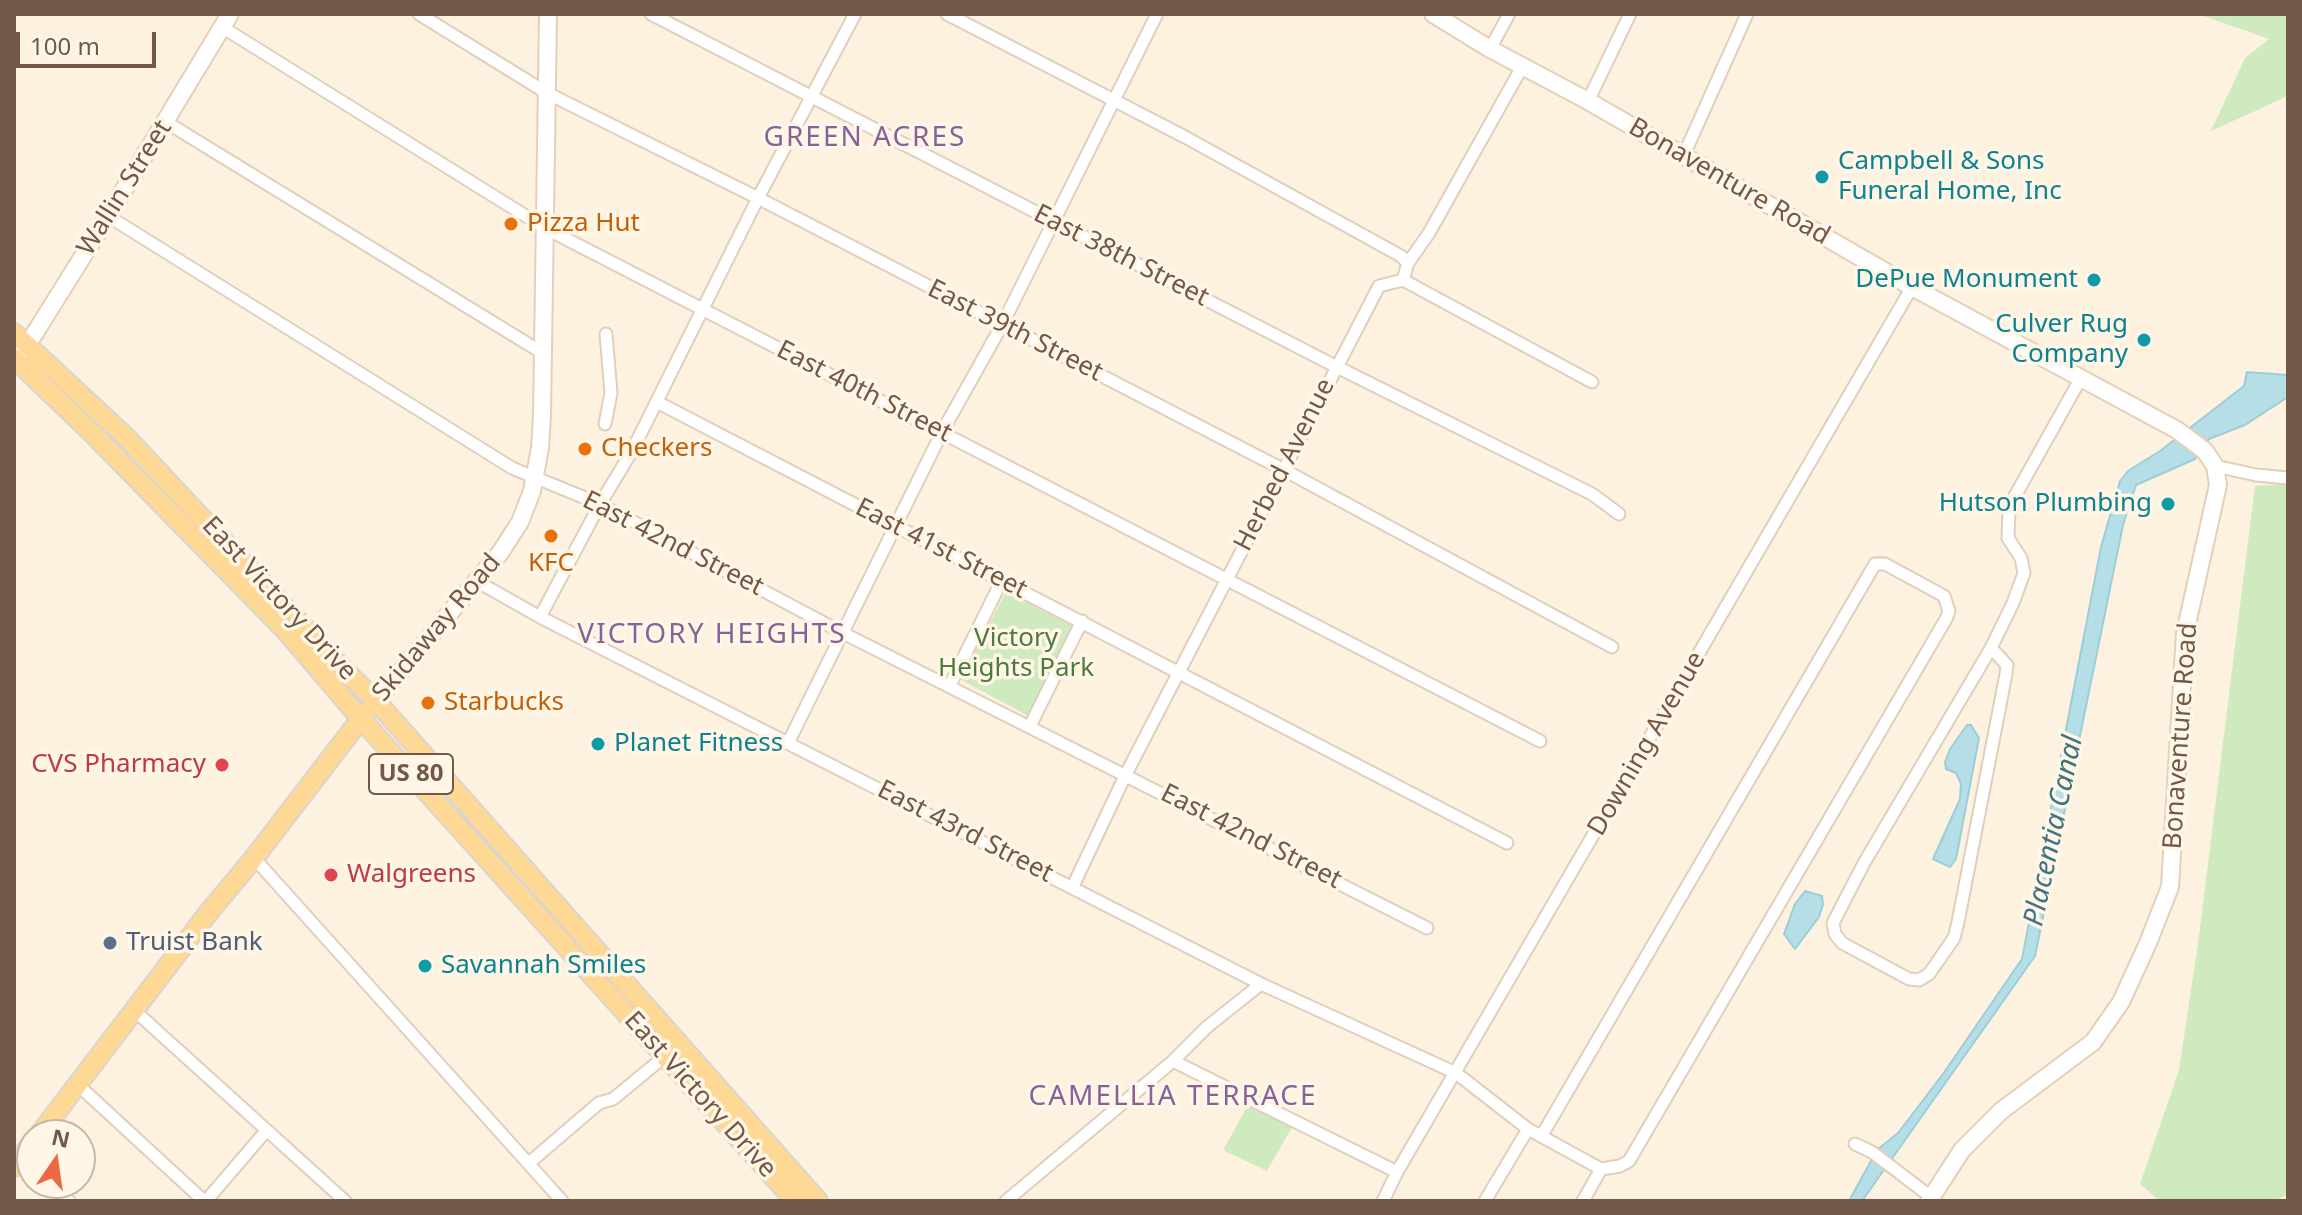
<!DOCTYPE html>
<style>
body{margin:0}
#map{position:relative;width:2302px;height:1215px;overflow:hidden;background:#fdf2e0;font-family:"Noto Sans",sans-serif}
canvas{display:block}
.frame{position:absolute;inset:0;border:16px solid #745847;pointer-events:none}
.north{position:absolute;left:16px;top:1119px;width:80px;height:80px;box-sizing:border-box;background:#fff6e7;border:2px solid #c7b7a7;border-radius:50%;rotate:13deg;font-size:22px;font-weight:700;line-height:32px;text-align:center;color:#745847}
.north::after{content:'';display:block;margin:auto;width:28px;height:36px;background:#eb6a41;clip-path:polygon(50% 0,100% 100%,50% 72%,0 100%)}
.scale{position:absolute;left:16px;top:32px;width:140px;height:36px;box-sizing:border-box;border:4px solid #745847;border-top:0;padding-left:10px;font-size:24px;line-height:28px;white-space:nowrap;color:#745847;-webkit-text-stroke:6px #fff6e7;paint-order:stroke}
</style>
<div id="map">
<canvas width="2302" height="1215"></canvas>
<div class="frame"></div>
<div class="north">N</div>
<div class="scale">100 m</div>
</div>
<script>
const context = document.querySelector('canvas').getContext('2d');
context.lineJoin = 'round';
function fill(path, color) {
  context.fillStyle = color;
  context.fill(path, 'evenodd');
}
function poly(rows) {
  const path = new Path2D();
  for (const r of rows) {
    path.moveTo(r[0], r[1]);
    for (let i = 2; i < r.length; i += 2) path.lineTo(r[i], r[i + 1]);
  }
  return path;
}
function stroke(path, color, width, dash) {
  context.strokeStyle = color;
  context.lineWidth = width;
  context.lineCap = dash ? 'butt' : 'round';
  context.setLineDash(dash || []);
  context.stroke(path);
}
function write(font, color, halo, rows, align = 'center') {
  context.font = font + ' "Noto Sans",sans-serif';
  context.lineWidth = 7;
  context.setLineDash([]);
  context.textBaseline = 'middle';
  context.strokeStyle = halo;
  context.fillStyle = color;
  for (const [text, x, y, turn = 0] of rows) {
    context.save();
    context.translate(x, y);
    context.rotate((+turn || 0) * Math.PI / 180);
    context.textAlign = isNaN(turn) ? turn : align;
    if (halo) context.strokeText(text, 0, 0);
    context.fillText(text, 0, 0);
    context.restore();
  }
}
fill(poly([
 [2198,14,2288,14,2288,96,2211,131,2245,58,2269,39],
 [2288,484,2288,1194,2275,1201,2160,1201,2140,1184,2179,1070,2198,944,2255,486],
 [1006,592,1073,626,1028,716,960,679],
 [1248,1105,1292,1127,1267,1171,1223,1150]
]), '#cfeabf');
const water = poly([
 [2247,372,2288,375,2288,397,2245,425,2209,439,2195,459,2136,485,2123,525,2035,956,1862,1201,1849,1201,1877,1150,1898,1133,1943,1074,2022,959,2101,547,2120,481,2128,471,2160,451,2244,386,2247,372],
 [1967,725,1971,725,1979,738,1956,859,1950,867,1933,859,1960,799,1961,784,1956,773,1946,769,1945,762,1950,749,1967,725],
 [1805,891,1822,896,1823,904,1819,917,1795,949,1784,934,1795,904,1805,891]
]);
fill(water, '#b5dee6');
stroke(water, '#9bced8', 2);
const street = poly([
 [419,14,547,93,758,198,1284,470,1612,647],
 [651,14,1335,366,1592,494,1619,514],
 [947,14,1185,137,1401,256,1408,263],
 [222,27,545,228,1540,741],
 [1490,49,1509,14],
 [1588,101,1630,14],
 [166,122,541,352],
 [1683,157,1747,14],
 [108,216,512,468,600,504,843,633,1427,928],
 [1403,280,1592,382],
 [657,402,1507,843],
 [605,424,611,393,606,334],
 [2215,466,2256,475,2288,478],
 [478,582,540,617,1261,984,1456,1073,1528,1129,1601,1169],
 [540,617,600,504,632,451,758,198,855,14],
 [1991,648,1864,863,1833,923,1835,934,1842,943,1909,979,1919,980,1929,974,1954,938,1958,922,2006,674,2007,665,1991,648,2013,603,2024,573,2021,558,2008,538,2009,511,2015,496,2081,378],
 [950,685,1001,582],
 [1030,726,1082,621],
 [788,743,942,432,1002,325,1157,14],
 [254,858,562,1201],
 [1073,886,1126,774,1379,286,1403,280,1408,263,1429,233,1522,67],
 [135,1011,345,1201],
 [1173,1061,1397,1172],
 [78,1085,204,1201],
 [1542,1135,1875,564,1885,564,1944,596,1949,611,1946,619,1629,1161,1620,1166,1601,1169,1583,1201],
 [1855,1144,1872,1152,1931,1197],
 [529,1163,599,1103,613,1099,664,1057],
 [50,1183,69,1201],
 [206,1201,266,1131],
 [1006,1201,1173,1061,1207,1027,1261,984],
 [1383,1201,1397,1172,1912,287],
 [1485,1201,1528,1129]
]);
const secondary = poly([
 [1433,14,1490,49,1588,101,1912,287,2177,430,2205,451,2215,466,2218,485,2185,633,2170,887,2148,943,2121,1002,2093,1042,2001,1111,1962,1150,1929,1201],
 [20,352,35,333,108,216,230,14],
 [376,701,500,553,520,522,532,491,540,448,542,416,548,14]
]);
const primary = poly([
 [14,333,126,437,342,668,376,701,818,1201],
 [14,358,92,433,287,632,361,719,795,1201],
 [39,1135,209,912,254,858,366,712],
 [14,1167,32,1143]
]);
stroke(street, '#e1cebc', 15);
stroke(secondary, '#e6cfba', 20);
stroke(primary, '#dbd4cf', 22);
stroke(street, '#fff', 11);
stroke(secondary, '#fff', 16);
stroke(primary, '#fed996', 18);
for (const [x, y, r, color] of [
 [1822,177,8,"#0f9aa8"],
 [511,224,8,"#e8710a"],
 [2094,280,8,"#0f9aa8"],
 [2144,340,8,"#0f9aa8"],
 [585,449,8,"#e8710a"],
 [2168,504,8,"#0f9aa8"],
 [551,536,8,"#e8710a"],
 [428,703,8,"#e8710a"],
 [598,744,8,"#0f9aa8"],
 [222,765,8,"#e0444e"],
 [331,875,8,"#e0444e"],
 [110,943,8,"#5c6f8a"],
 [425,966,8,"#0f9aa8"]
]) {
  const dot = new Path2D();
  dot.arc(x, y, r, 0, 2 * Math.PI);
  context.fillStyle = color;
  context.fill(dot);
  stroke(dot, '#fff6e7', 3);
}
for (const [x, y, w] of [
 [411,774,84]
]) {
  const box = new Path2D();
  box.roundRect(x - w / 2, y - 20, w, 40, 6);
  context.fillStyle = '#fff6e7';
  context.fill(box);
  stroke(box, '#745847', 2);
}
write('bold 24px', '#745847', null, [
 ["US 80",411,774]
]);
write('26px', '#0d838f', '#fff6e7', [
 ["Campbell & Sons",1838,162],
 ["Funeral Home, Inc",1838,192],
 ["DePue Monument",2078,280,"right"],
 ["Culver Rug",2128,325,"right"],
 ["Company",2128,355,"right"],
 ["Hutson Plumbing",2152,504,"right"],
 ["Planet Fitness",614,744],
 ["Savannah Smiles",441,966]
], 'left');
write('26px', '#745847', '#fff6e7', [
 ["Bonaventure Road",1729,182,30],
 ["Wallin Street",125,188,-58],
 ["East 38th Street",1121,256,27],
 ["East 39th Street",1015,331,27],
 ["East 40th Street",864,392,27],
 ["Herbed Avenue",1285,465,-63],
 ["East 42nd Street",673,544,27],
 ["East 41st Street",941,549,27],
 ["East Victory Drive",279,599,47],
 ["Skidaway Road",437,628,-50],
 ["Bonaventure Road",2181,736,-86],
 ["Downing Avenue",1647,744,-60],
 ["East 43rd Street",965,832,27],
 ["East 42nd Street",1251,837,27],
 ["East Victory Drive",700,1095,48]
]);
write('26px', '#c56008', '#fff6e7', [
 ["Pizza Hut",527,224],
 ["Checkers",601,449],
 ["KFC",551,564,"center"],
 ["Starbucks",444,703]
], 'left');
write('26px', '#4f7a3f', '#fff6e7', [
 ["Victory",1016,639],
 ["Heights Park",1016,669]
]);
write('26px', '#be3a42', '#fff6e7', [
 ["CVS Pharmacy",206,765],
 ["Walgreens",347,875,"left"]
], 'right');
write('26px', '#4e5e75', '#fff6e7', [
 ["Truist Bank",126,943]
], 'left');
context.letterSpacing = '2px';
write('28px', '#876298', '#fff6e7', [
 ["GREEN ACRES",865,138],
 ["VICTORY HEIGHTS",712,635],
 ["CAMELLIA TERRACE",1173,1097]
]);
context.letterSpacing = '0px';
write('italic 28px', '#3d7581', '#fff6e7', [
 ["Placentia Canal",2054,831,-78]
]);
</script>
